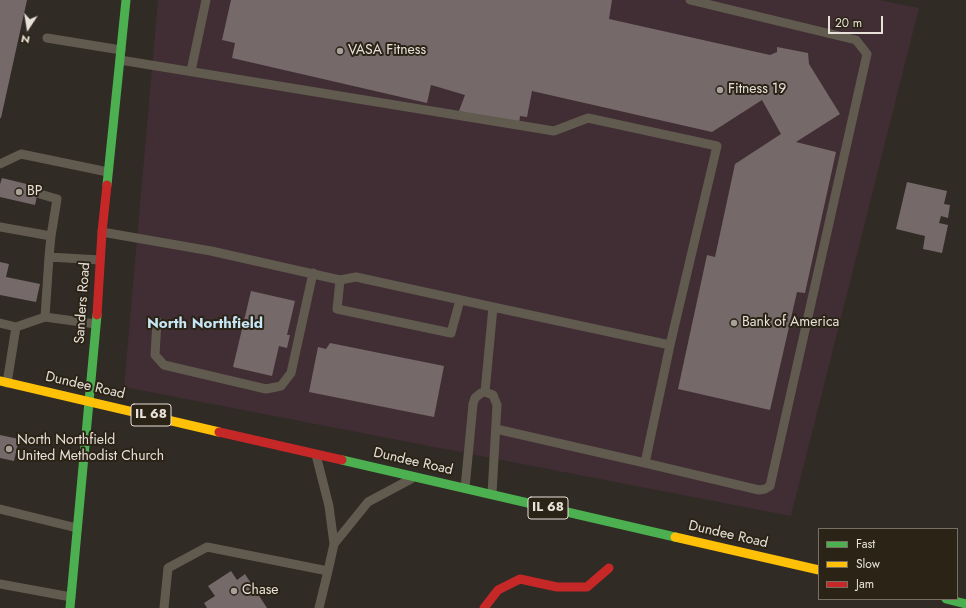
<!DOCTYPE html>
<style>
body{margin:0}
#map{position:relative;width:966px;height:608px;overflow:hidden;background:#302b25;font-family:Jost,sans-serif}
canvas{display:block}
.legend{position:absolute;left:818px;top:528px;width:140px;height:72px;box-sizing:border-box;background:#2b2316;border:1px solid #766f64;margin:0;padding:5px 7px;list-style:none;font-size:12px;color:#e7e1d9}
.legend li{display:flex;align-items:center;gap:8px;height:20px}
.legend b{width:20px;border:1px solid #766f64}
.north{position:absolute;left:8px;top:8px;width:40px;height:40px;-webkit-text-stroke:3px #2b2316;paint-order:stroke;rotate:192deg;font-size:11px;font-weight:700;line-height:16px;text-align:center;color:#e7e1d9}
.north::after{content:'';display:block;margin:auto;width:14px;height:18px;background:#e7e1d9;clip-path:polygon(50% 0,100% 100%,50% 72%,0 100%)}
.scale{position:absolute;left:828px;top:16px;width:55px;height:18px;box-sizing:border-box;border:2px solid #e7e1d9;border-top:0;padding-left:5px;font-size:12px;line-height:14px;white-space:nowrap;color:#e7e1d9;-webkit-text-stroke:3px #2b2316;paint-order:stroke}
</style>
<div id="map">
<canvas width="966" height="608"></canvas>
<ul class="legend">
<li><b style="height:5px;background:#4caf50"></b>Fast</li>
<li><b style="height:5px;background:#ffc107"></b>Slow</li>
<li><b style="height:5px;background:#c62828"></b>Jam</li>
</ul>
<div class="north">N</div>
<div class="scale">20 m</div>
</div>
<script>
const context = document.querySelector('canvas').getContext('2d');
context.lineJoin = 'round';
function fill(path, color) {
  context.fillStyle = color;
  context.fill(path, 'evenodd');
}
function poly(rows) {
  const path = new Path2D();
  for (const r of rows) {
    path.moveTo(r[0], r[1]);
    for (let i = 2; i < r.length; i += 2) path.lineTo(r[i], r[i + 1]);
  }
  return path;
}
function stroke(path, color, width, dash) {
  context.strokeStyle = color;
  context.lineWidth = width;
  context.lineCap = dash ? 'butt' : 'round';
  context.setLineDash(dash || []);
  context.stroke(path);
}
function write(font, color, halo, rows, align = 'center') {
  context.font = font + ' Jost,sans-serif';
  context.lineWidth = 4;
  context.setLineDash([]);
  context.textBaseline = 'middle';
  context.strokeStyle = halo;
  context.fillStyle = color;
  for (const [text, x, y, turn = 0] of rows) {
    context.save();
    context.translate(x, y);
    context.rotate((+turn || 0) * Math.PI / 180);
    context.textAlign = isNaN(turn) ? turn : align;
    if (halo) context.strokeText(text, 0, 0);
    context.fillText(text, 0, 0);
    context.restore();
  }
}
fill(poly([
 [158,0,879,0,919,8,791,516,124,387]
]), '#402e34');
fill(poly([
 [0,0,27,0,1,118,0,118],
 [231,0,612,0,609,19,770,55,777,52,777,47,808,53,809,64,840,114,796,142,836,152,805,293,797,292,770,410,678,389,707,255,715,257,735,164,781,134,762,100,712,132,532,91,527,117,520,116,519,124,459,111,465,95,438,87,431,85,427,103,232,58,235,43,222,40],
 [2,178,39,187,35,205,0,197,0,184],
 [907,182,947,191,944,204,950,205,948,218,941,216,939,223,948,225,942,253,923,249,925,236,896,229],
 [0,262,9,264,6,277,40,284,36,302,0,295],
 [251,291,295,301,287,335,290,335,287,348,279,346,272,376,233,367],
 [330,343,444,366,434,417,309,392,318,347,326,349],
 [0,435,19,439,14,461,0,458],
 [231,571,237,580,245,574,267,608,207,608,204,603,215,596,208,586]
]), '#76696a');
stroke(poly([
 [47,38,121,50],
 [120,60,554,131,588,118,717,146,670,345],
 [191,71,206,0],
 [0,164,21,154,108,172],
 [40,194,57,199,51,236],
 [0,227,51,236,49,257],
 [102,232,211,251,340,280,356,277,493,307,485,392],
 [340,280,337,309,451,333,460,300],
 [493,307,670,345,645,463],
 [157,321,155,355,164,365,266,389,281,386,291,373,313,273],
 [0,323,16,327,7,383],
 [96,324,45,317,49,257,100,260],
 [16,327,45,317],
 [496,429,645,463,759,490,765,489,770,486,867,54,856,40,690,0],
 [316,455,329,506,334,544,368,502,411,479],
 [465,488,473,404,475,398,481,393,485,392,493,395,497,405,492,494],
 [0,509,77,528],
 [0,584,71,597],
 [164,608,168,568,207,547,328,571,334,544],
 [319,608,328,571]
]), '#615b4f', 9);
stroke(poly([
 [107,185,126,0],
 [342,460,675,537],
 [946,599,966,604],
 [70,608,97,315]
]), '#4caf50', 9);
stroke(poly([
 [0,381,219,432],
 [675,537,819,570]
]), '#ffc107', 9);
stroke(poly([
 [97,315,102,232,107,185],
 [219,432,342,460],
 [484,608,498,590,520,579,557,587,587,587,609,568]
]), '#c62828', 9);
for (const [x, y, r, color] of [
 [340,51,4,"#a7a19a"],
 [720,90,4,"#a7a19a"],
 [19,192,4,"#a7a19a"],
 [734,323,4,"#a7a19a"],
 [9,449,4,"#a7a19a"],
 [234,591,4,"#a7a19a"]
]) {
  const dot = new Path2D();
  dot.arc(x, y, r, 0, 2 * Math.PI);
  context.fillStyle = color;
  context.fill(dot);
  stroke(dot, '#2b2316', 1.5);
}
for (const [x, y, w] of [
 [151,415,40],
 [548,508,40]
]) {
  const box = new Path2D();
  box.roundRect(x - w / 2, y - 11, w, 22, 3);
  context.fillStyle = '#2b2316';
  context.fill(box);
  stroke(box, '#e7e1d9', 1);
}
write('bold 13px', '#e7e1d9', null, [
 ["IL 68",151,415],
 ["IL 68",548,508]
]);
write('14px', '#e7e1d9', '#2b2316', [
 ["VASA Fitness",348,51],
 ["Fitness 19",728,90],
 ["BP",27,192],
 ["Bank of America",742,323],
 ["North Northfield",17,441],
 ["United Methodist Church",17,457],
 ["Chase",242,591]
], 'left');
write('14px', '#e7e1d9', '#2b2316', [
 ["Sanders Road",83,303,-86],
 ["Dundee Road",85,386,13],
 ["Dundee Road",413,462,13],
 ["Dundee Road",728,535,13]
]);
write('bold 15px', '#c6e6f6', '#2b2316', [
 ["North Northfield",205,324]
]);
</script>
